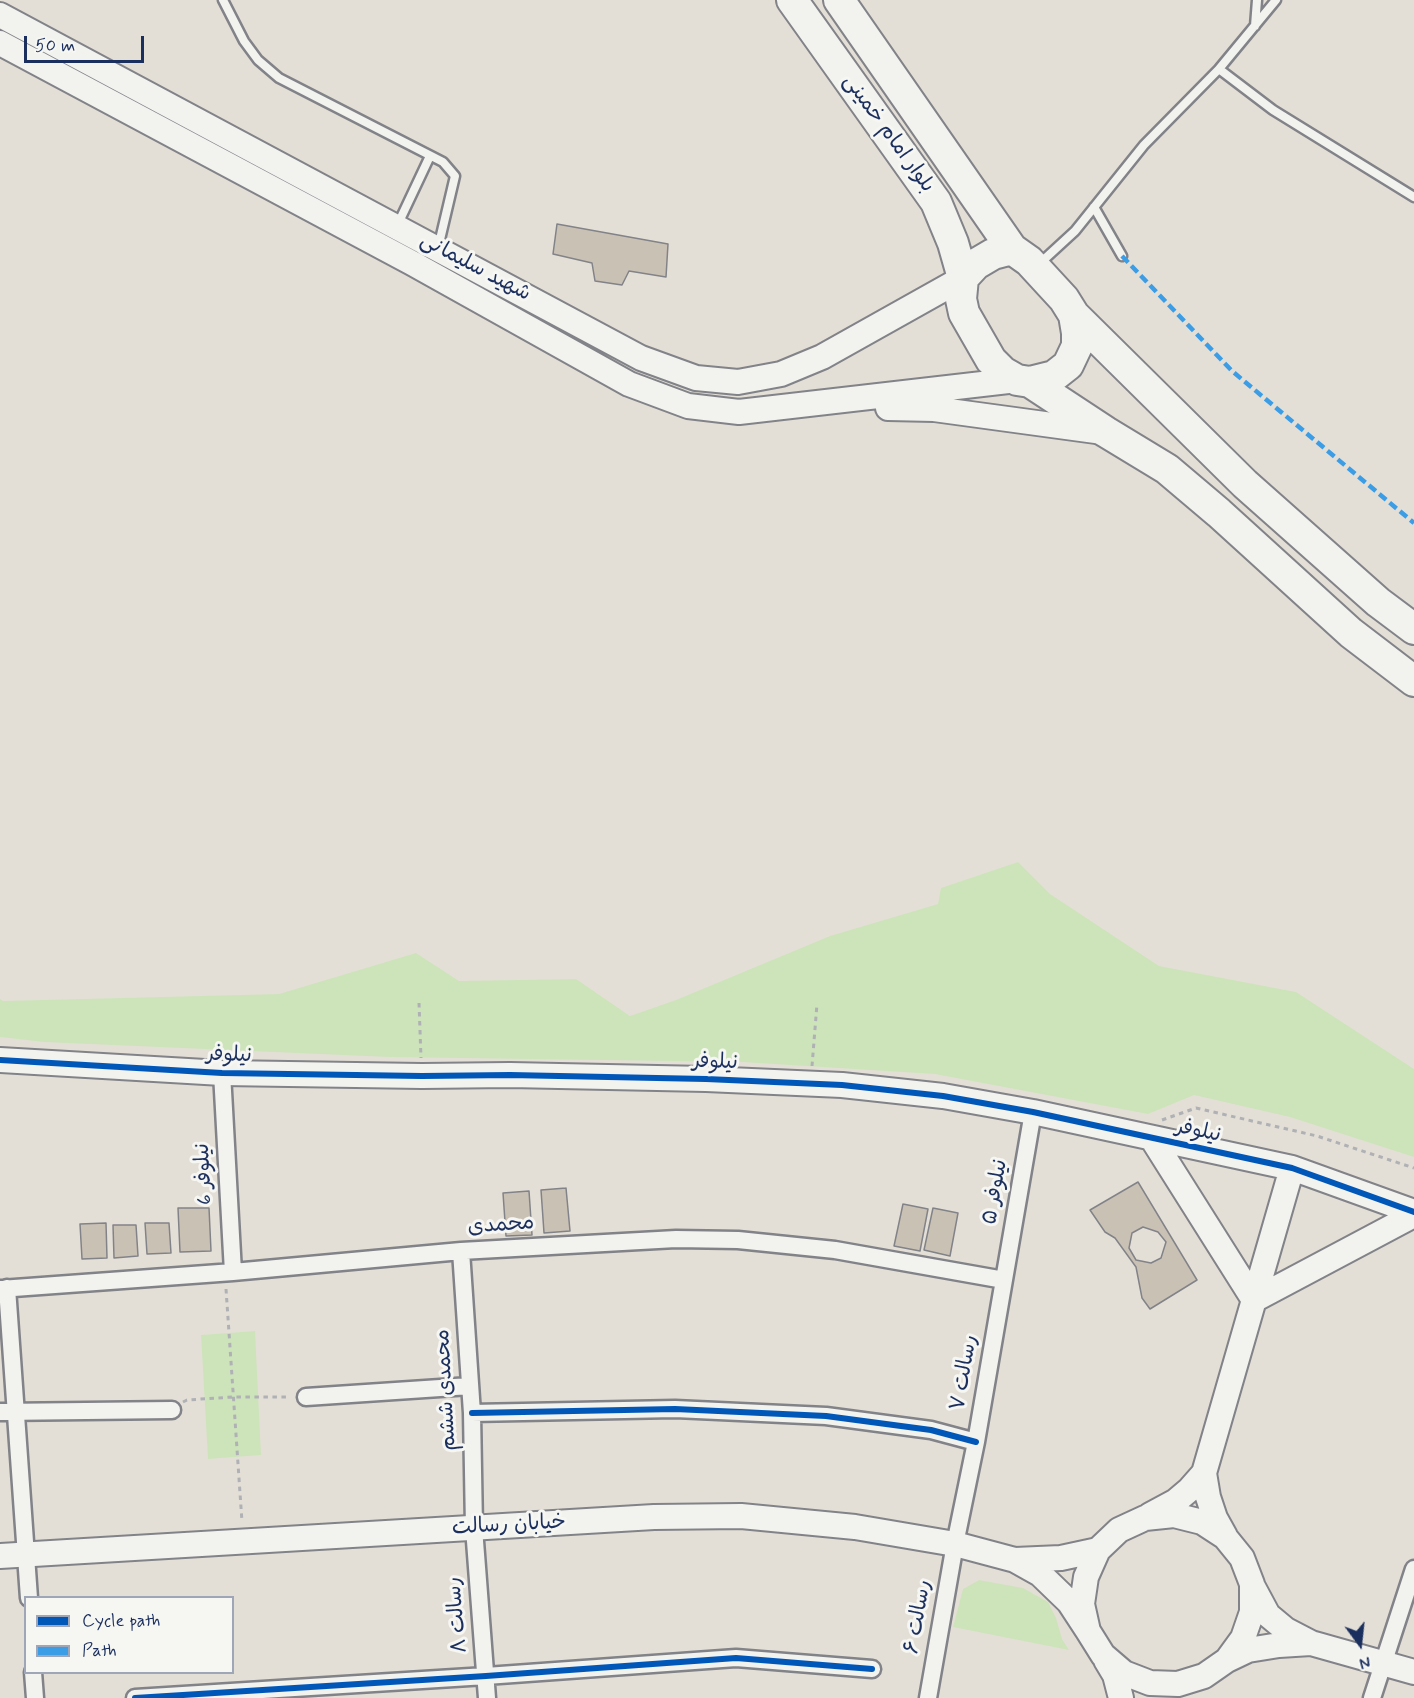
<!DOCTYPE html>
<meta charset="utf-8">
<style>
body{margin:0}
#map{position:relative;width:1414px;height:1698px;overflow:hidden;background:#e4dfd6;font-family:Mynerve,sans-serif}
canvas{display:block}
.legend{position:absolute;left:24px;top:1596px;width:210px;height:78px;box-sizing:border-box;background:#f6f6f2;border:2px solid #9ea6b7;margin:0;padding:8px 10px;list-style:none;font-size:18px;color:#1b2f5e}
.legend li{display:flex;align-items:center;gap:12px;height:30px}
.legend b{width:30px;border:2px solid #9ea6b7}
.north{position:absolute;left:1330px;top:1614px;width:60px;height:60px;-webkit-text-stroke:4px #f6f6f2;paint-order:stroke;rotate:165deg;font-size:16px;font-weight:700;line-height:24px;text-align:center;color:#1b2f5e}
.north::after{content:'';display:block;margin:auto;width:21px;height:27px;background:#1b2f5e;clip-path:polygon(50% 0,100% 100%,50% 72%,0 100%)}
.scale{position:absolute;left:24px;top:36px;width:120px;height:27px;box-sizing:border-box;border:3px solid #1b2f5e;border-top:0;padding-left:8px;font-size:18px;line-height:21px;white-space:nowrap;color:#1b2f5e;-webkit-text-stroke:4px #f6f6f2;paint-order:stroke}
</style>
<div id="map">
<canvas width="1414" height="1698"></canvas>
<ul class="legend">
<li><b style="height:8px;background:#0057b8"></b>Cycle path</li>
<li><b style="height:8px;background:#3b9de6"></b>Path</li>
</ul>
<div class="north">N</div>
<div class="scale">50 m</div>
</div>
<script>
const context = document.querySelector('canvas').getContext('2d');
context.lineJoin = 'round';
function fill(path, color) {
  context.fillStyle = color;
  context.fill(path, 'evenodd');
}
function poly(rows) {
  const path = new Path2D();
  for (const r of rows) {
    path.moveTo(r[0], r[1]);
    for (let i = 2; i < r.length; i += 2) path.lineTo(r[i], r[i + 1]);
  }
  return path;
}
function stroke(path, color, width, dash) {
  context.strokeStyle = color;
  context.lineWidth = width;
  context.lineCap = dash ? 'butt' : 'round';
  context.setLineDash(dash || []);
  context.stroke(path);
}
function write(font, color, halo, rows, align = 'center') {
  context.font = font + ' Mynerve,"Playpen Sans Arabic",sans-serif';
  context.lineWidth = 6;
  context.setLineDash([]);
  context.textBaseline = 'middle';
  context.strokeStyle = halo;
  context.fillStyle = color;
  for (const [text, x, y, turn = 0] of rows) {
    context.save();
    context.translate(x, y);
    context.rotate((+turn || 0) * Math.PI / 180);
    context.textAlign = isNaN(turn) ? turn : align;
    if (halo) context.strokeText(text, 0, 0);
    context.fillText(text, 0, 0);
    context.restore();
  }
}
fill(poly([
 [1018,862,1050,894,1159,966,1296,992,1414,1069,1414,1157,1290,1117,1194,1095,1148,1114,935,1074,742,1062,389,1057,44,1042,0,1037,0,999,3,1001,279,994,416,953,459,981,576,979,630,1016,676,1000,830,936,938,904,941,888],
 [255,1331,261,1455,208,1459,201,1335],
 [979,1580,1023,1588,1048,1602,1056,1618,1062,1639,1069,1650,953,1627,963,1589]
]), '#cde4bb');
const building = poly([
 [557,224,668,244,666,277,629,271,622,285,595,281,592,263,553,254,557,224],
 [1138,1182,1197,1280,1150,1309,1142,1298,1136,1267,1115,1238,1105,1232,1090,1210,1138,1182],
 [1143,1227,1158,1232,1166,1242,1161,1258,1151,1263,1136,1260,1129,1248,1132,1233,1143,1227],
 [566,1188,570,1231,544,1233,541,1190,566,1188],
 [529,1191,532,1235,506,1236,503,1193,529,1191],
 [903,1204,928,1209,920,1251,894,1246,903,1204],
 [178,1208,209,1208,211,1251,180,1252,178,1208],
 [933,1208,958,1213,950,1256,924,1250,933,1208],
 [106,1223,107,1258,82,1259,80,1224,106,1223],
 [145,1223,169,1223,171,1253,147,1254,145,1223],
 [113,1225,136,1225,138,1256,114,1258,113,1225]
]);
fill(building, '#cac1b5');
stroke(building, '#828388', 1.5);
const lane = poly([
 [223,0,244,41,258,60,279,78,443,162,455,176,438,248],
 [1255,26,1257,0],
 [1219,69,1273,110,1414,197],
 [1094,207,1122,256],
 [397,226,430,156],
 [1038,265,1075,231,1144,145,1219,69,1276,0]
]);
const street = poly([
 [222,1073,233,1272],
 [461,1251,472,1413,474,1528,487,1698],
 [7,1288,29,1598],
 [0,1289,233,1272,461,1251,676,1239,738,1240,835,1250,1004,1280],
 [306,1397,470,1386],
 [0,1412,172,1410],
 [472,1413,675,1409,826,1416,931,1430,976,1442],
 [33,1672,35,1698],
 [135,1698,486,1676,736,1658,872,1669],
 [928,1698,955,1544,976,1442,1033,1112],
 [1372,1698,1414,1569]
]);
const secondary = poly([
 [0,15,641,358,696,378,738,382,781,374,822,357,963,278],
 [0,43,412,263,629,384,688,406,739,412,1017,380],
 [888,408,934,409,1103,432],
 [0,1060,222,1073,422,1076,510,1075,706,1079,842,1085,943,1096,1033,1112,1292,1168,1414,1212],
 [1153,1140,1254,1300,1414,1215],
 [1150,1515,1176,1501,1189,1490,1204,1473],
 [1225,1536,1215,1518,1208,1497,1204,1473,1292,1168],
 [0,1556,654,1517,741,1516,855,1527,955,1544,1015,1560,1040,1574,1069,1602,1088,1631],
 [1015,1560,1061,1558,1098,1550],
 [1253,1587,1268,1615,1286,1630,1311,1643,1414,1672],
 [1106,1660,1115,1675,1121,1698],
 [1227,1660,1243,1638,1252,1612,1252,1584,1242,1558,1225,1537,1202,1522,1174,1515,1145,1518,1119,1530,1098,1550,1086,1577,1082,1604,1088,1631,1103,1655,1124,1673,1150,1683,1178,1684,1204,1676,1227,1660,1248,1650,1279,1645,1311,1643]
]);
const highway = poly([
 [792,0,936,202,953,243,963,278],
 [839,0,1012,249],
 [1012,249,1029,261,1064,299,1074,315,1077,333,1077,346,1068,365,1054,376,1030,382,1017,380,1003,372,991,360,964,313,961,299,963,278,976,264,993,254,1012,249],
 [1074,315,1245,484,1378,602,1414,629],
 [1030,382,1106,432,1167,469,1219,513,1351,633,1414,681]
]);
stroke(lane, '#828388', 13);
stroke(street, '#828388', 21);
stroke(secondary, '#828388', 28);
stroke(highway, '#828388', 34);
stroke(poly([
 [419,1003,421,1058],
 [812,1066,817,1004],
 [1162,1120,1196,1108,1317,1136,1414,1168],
 [226,1289,242,1522],
 [183,1402,187,1400,233,1397,290,1397]
]), '#afb1b5', 3, [4.5, 4.5]);
stroke(lane, '#f2f2ef', 8);
stroke(street, '#f2f2ef', 16);
stroke(secondary, '#f2f2ef', 24);
stroke(highway, '#f2f2ef', 30);
stroke(poly([
 [1122,256,1232,371,1414,523]
]), '#3b9de6', 4.5, [9, 4.5]);
stroke(poly([
 [0,1060,222,1073,422,1076,510,1075,706,1079,842,1085,943,1096,1033,1112,1292,1168,1414,1212],
 [472,1413,675,1409,826,1416,931,1430,976,1442],
 [135,1698,486,1676,736,1658,872,1669]
]), '#0057b8', 6);
write('21px', '#1b2f5e', '#f6f6f2', [
 ["بلوار امام خمینی",888,134,54],
 ["شهید سلیمانی",475,268,28],
 ["نیلوفر",229,1056,2],
 ["نیلوفر",715,1063,2],
 ["نیلوفر",1198,1132,12],
 ["نیلوفر 6",205,1174,-93],
 ["نیلوفر ۵",996,1192,-80],
 ["محمدی",501,1226,-4],
 ["رسالت ۷",965,1373,-80],
 ["محمدی ششم",447,1390,-93],
 ["خیابان رسالت",509,1526,-3],
 ["۸ رسالت",458,1615,-95],
 ["رسالت ۶",919,1617,-80]
]);
</script>
